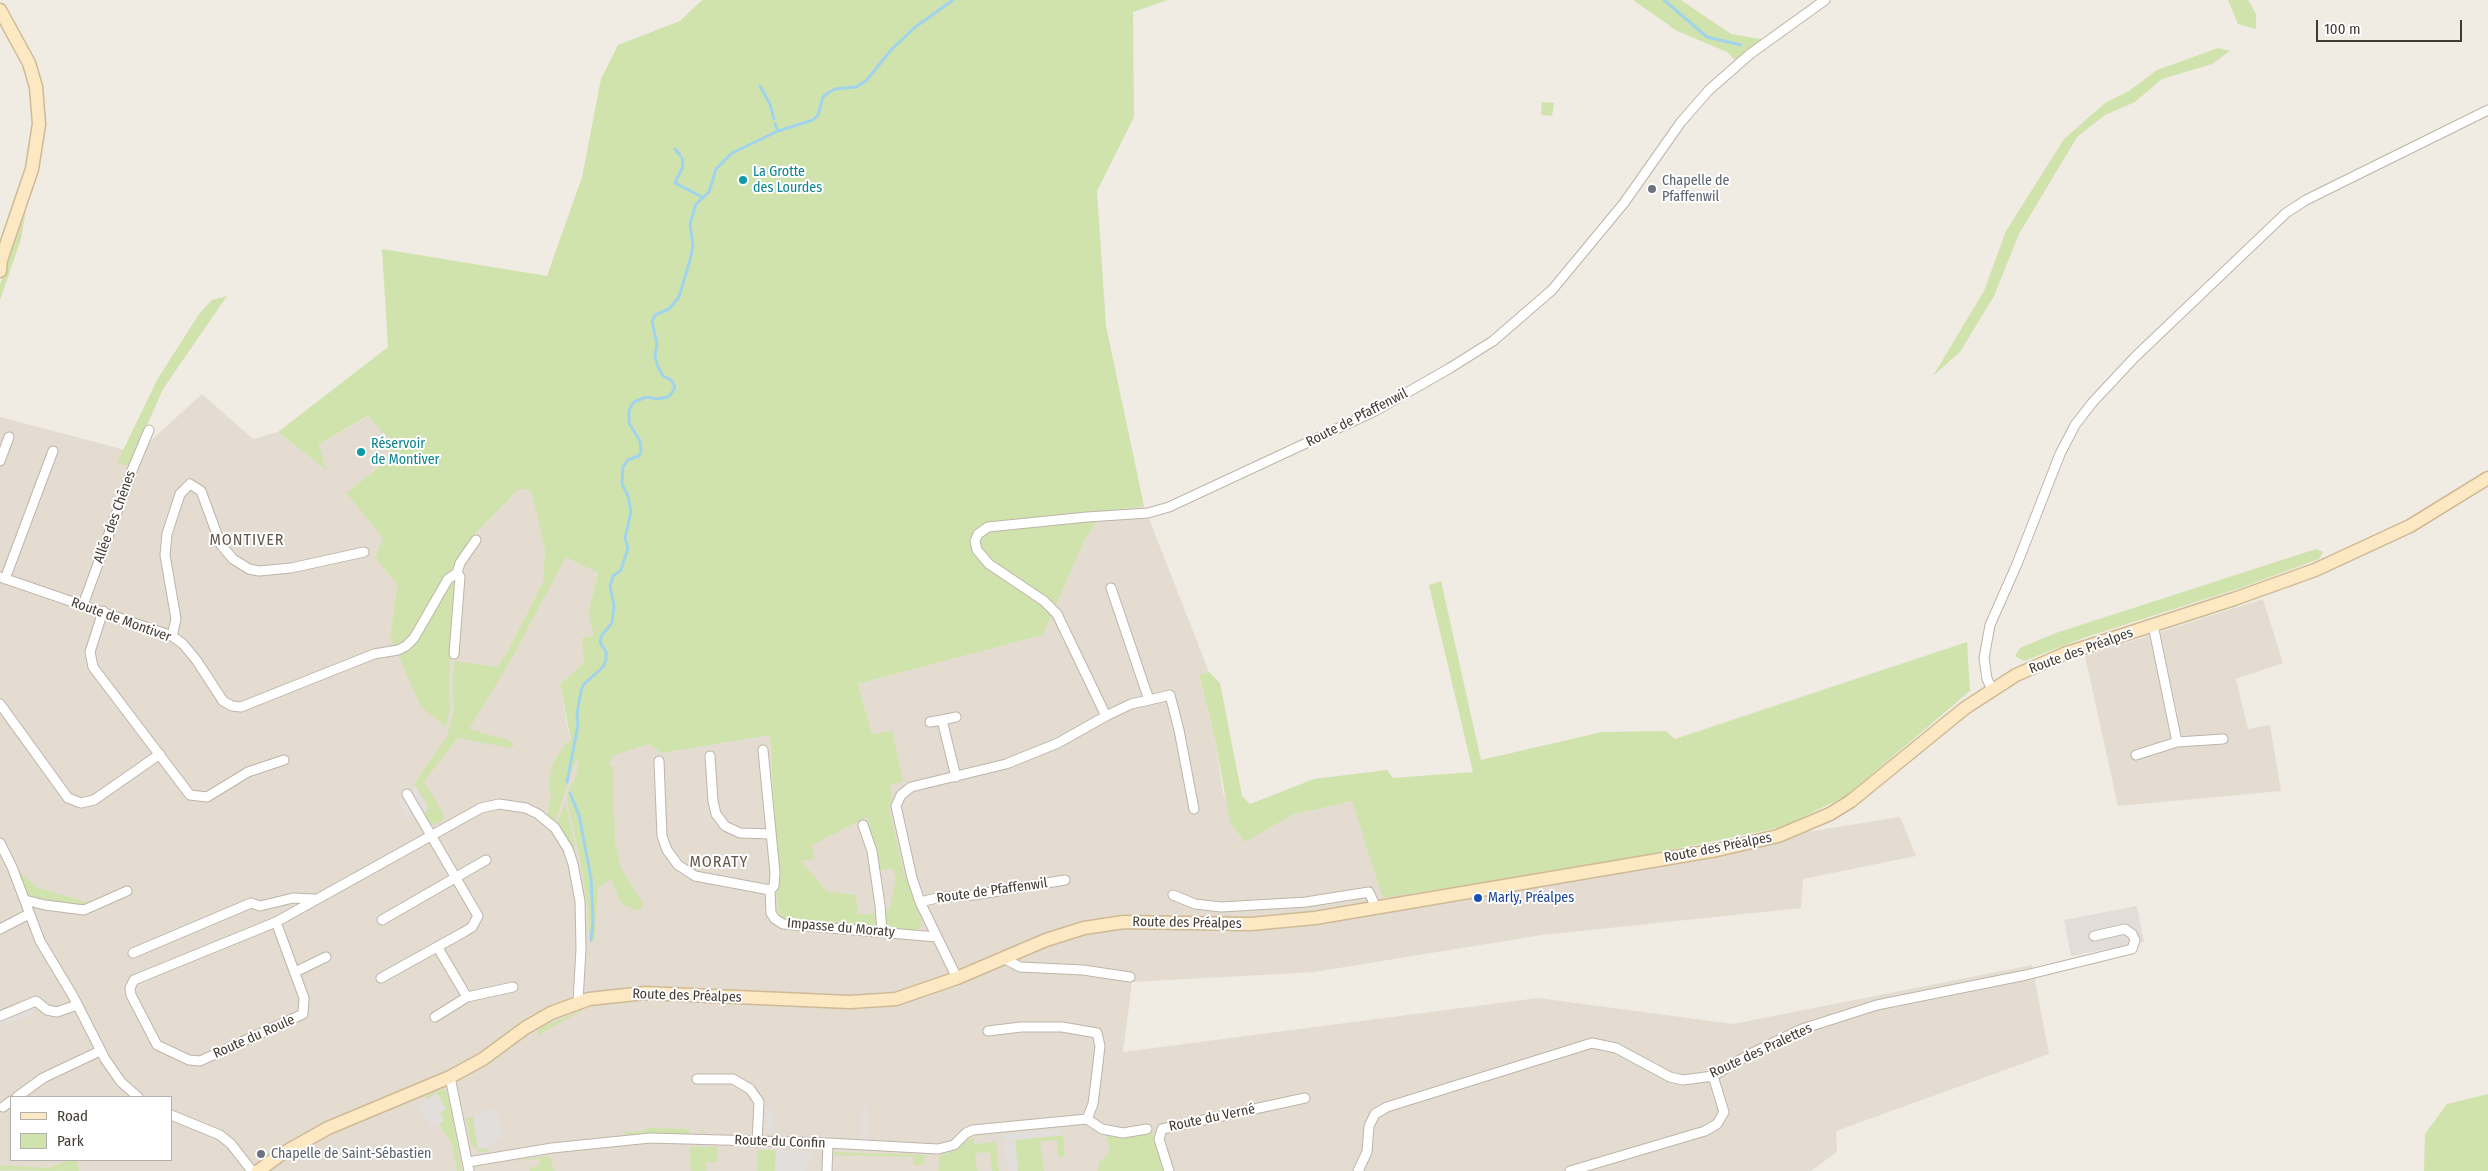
<!DOCTYPE html>
<meta charset="utf-8">
<style>
body{margin:0}
#map{position:relative;width:2488px;height:1171px;overflow:hidden;background:#f0ebe3;font-family:"Fira Sans Condensed",sans-serif}
canvas{display:block}
.legend{position:absolute;left:10px;top:1096px;width:162px;height:65px;box-sizing:border-box;background:#fff;border:1px solid #b3b1ad;margin:0;padding:6px 9px;list-style:none;font-size:15px;color:#423b33}
.legend li{display:flex;align-items:center;gap:10px;height:25px}
.legend b{width:25px;border:1px solid #b3b1ad}
.scale{position:absolute;left:2316px;top:20px;width:146px;height:22px;box-sizing:border-box;border:2px solid #423b33;border-top:0;padding-left:6px;font-size:15px;line-height:18px;white-space:nowrap;color:#423b33;-webkit-text-stroke:4px #fff;paint-order:stroke}
</style>
<div id="map">
<canvas width="2488" height="1171"></canvas>
<ul class="legend">
<li><b style="height:6px;background:#fce8c2"></b>Road</li>
<li><b style="height:14px;background:#d0e3ad"></b>Park</li>
</ul>
<div class="scale">100 m</div>
</div>
<script>
const context = document.querySelector('canvas').getContext('2d');
context.lineJoin = 'round';
function fill(path, color) {
  context.fillStyle = color;
  context.fill(path, 'evenodd');
}
function poly(rows) {
  const path = new Path2D();
  for (const r of rows) {
    path.moveTo(r[0], r[1]);
    for (let i = 2; i < r.length; i += 2) path.lineTo(r[i], r[i + 1]);
  }
  return path;
}
function stroke(path, color, width, dash) {
  context.strokeStyle = color;
  context.lineWidth = width;
  context.lineCap = dash ? 'butt' : 'round';
  context.setLineDash(dash || []);
  context.stroke(path);
}
function write(font, color, halo, rows, align = 'center') {
  context.font = font + ' "Fira Sans Condensed",sans-serif';
  context.lineWidth = 4;
  context.setLineDash([]);
  context.textBaseline = 'middle';
  context.strokeStyle = halo;
  context.fillStyle = color;
  for (const [text, x, y, turn = 0] of rows) {
    context.save();
    context.translate(x, y);
    context.rotate((+turn || 0) * Math.PI / 180);
    context.textAlign = isNaN(turn) ? turn : align;
    if (halo) context.strokeText(text, 0, 0);
    context.fillText(text, 0, 0);
    context.restore();
  }
}
fill(poly([
 [202,394,253,439,278,432,325,469,319,444,369,416,387,437,393,456,346,493,384,538,375,558,397,584,390,636,446,726,450,710,441,586,474,535,519,489,531,489,545,551,543,582,506,654,512,657,566,556,598,573,588,613,594,636,584,663,560,684,568,731,591,809,612,756,648,744,662,753,770,735,778,886,776,892,874,928,878,923,858,914,856,895,827,891,800,861,891,730,872,734,858,684,1043,635,1085,539,1105,511,1144,506,1209,672,1199,676,1216,744,1223,793,1245,841,1292,815,1352,801,1589,867,1900,817,1916,856,1803,879,1801,908,1542,935,1314,972,1132,982,1123,1052,1538,998,1733,1024,2032,965,2049,1054,1836,1131,1837,1152,1811,1171,0,1171,0,417,137,453],
 [11,1097,171,1097,171,1160,11,1160],
 [2263,599,2283,663,2236,679,2248,729,2270,725,2281,791,2118,806,2085,656]
]), '#e4dcd1');
fill(poly([
 [2137,906,2144,942,2071,956,2064,920]
]), '#e2ddd8');
fill(poly([
 [702,0,1168,0,1133,12,1134,117,1097,191,1106,326,1144,506,1105,511,1085,539,1043,635,858,684,872,734,892,730,903,781,890,785,892,800,889,808,904,873,923,925,916,930,895,929,885,923,884,914,890,907,896,877,892,868,878,871,867,817,812,845,815,859,801,861,827,891,856,895,858,914,877,914,877,927,782,920,779,917,776,892,778,886,770,735,662,753,648,744,612,756,609,765,613,767,615,842,621,868,643,904,639,911,622,905,611,879,598,887,595,940,592,942,589,940,588,911,580,859,567,799,568,792,576,776,578,764,576,759,555,822,547,815,551,800,549,780,553,763,566,743,571,741,560,684,584,663,582,638,594,636,588,613,598,573,566,557,512,658,469,729,508,740,515,744,510,748,457,738,424,782,443,813,443,820,439,823,433,824,427,820,425,815,428,806,414,784,447,736,454,711,453,678,455,661,497,667,506,654,543,582,545,551,531,490,519,489,474,535,441,586,450,583,456,584,449,677,450,710,446,727,421,707,390,636,397,584,375,558,383,538,346,493,393,456,387,437,368,416,319,444,326,470,278,432,388,347,382,249,547,276,582,177,601,79,618,45,680,21],
 [1633,0,1681,0,1731,34,1766,40,1737,62,1727,52,1677,31],
 [2228,0,2248,0,2256,14,2256,29,2238,24],
 [2218,48,2230,51,2212,64,2162,79,2135,102,2105,115,2077,137,2019,234,1994,296,1960,352,1933,376,1984,291,2006,231,2064,139,2105,103,2129,91,2157,70],
 [1542,102,1554,103,1552,116,1541,115],
 [26,210,21,239,0,300,0,285],
 [227,296,163,389,129,466,117,463,157,380,199,314,212,300],
 [2316,549,2323,552,2319,559,2240,588,2086,637,2024,661,2015,656,2020,648,2056,633],
 [1441,581,1481,760,1602,732,1666,731,1675,739,1967,642,1970,691,1846,796,1782,827,1589,867,1383,898,1352,801,1292,815,1245,842,1230,822,1216,744,1199,675,1209,672,1220,683,1242,796,1250,804,1314,779,1387,770,1393,778,1473,772,1429,585],
 [565,803,574,841,575,854,570,842,557,824],
 [17,870,36,887,92,904,83,906,69,905,29,898],
 [582,1010,582,1011,538,1035,539,1028],
 [443,1089,449,1096,462,1171,457,1171,452,1144,439,1124,444,1121,439,1113,446,1109,437,1093,427,1099,425,1096],
 [2488,1094,2488,1171,2424,1171,2425,1134,2447,1104],
 [473,1117,478,1149,487,1148,488,1152,478,1151,471,1144,466,1118],
 [649,1128,689,1129,690,1134,699,1134,703,1130,703,1133,699,1135,627,1135,623,1132,641,1131],
 [1152,1132,1164,1171,1097,1171,1100,1161,1110,1153,1106,1136],
 [1063,1135,1065,1156,1058,1157,1057,1140,1040,1142,1044,1171,1018,1171,1015,1140],
 [973,1137,974,1144,996,1142,999,1171,992,1171,990,1152,975,1153,977,1171,938,1171,940,1155,954,1151],
 [689,1147,717,1147,717,1162,706,1162,706,1171,691,1171],
 [758,1150,776,1150,775,1171,757,1171],
 [833,1152,925,1155,924,1165,913,1165,913,1157,833,1155],
 [548,1156,551,1159,554,1171,530,1171,529,1168,540,1166,539,1159,511,1161],
 [69,1160,77,1160,79,1171,0,1170,0,1165,48,1168]
]), '#d0e3ad');
fill(poly([
 [414,784,428,806,425,815,412,793],
 [394,796,403,798,416,820,407,818],
 [32,1006,35,1013,0,1026,0,1018],
 [437,1093,446,1109,440,1113,444,1121,431,1128,416,1105],
 [766,1107,773,1107,773,1133,765,1133],
 [861,1107,868,1107,868,1140,861,1139],
 [497,1108,502,1140,494,1141,487,1148,478,1149,473,1117,480,1115,482,1111],
 [1060,1128,1063,1135,1003,1141,1004,1134],
 [1015,1142,1018,1171,1007,1171,1004,1143],
 [776,1150,813,1151,812,1159,805,1167,805,1171,775,1171]
]), '#e1dedb');
stroke(poly([
 [1664,0,1707,37,1741,45],
 [760,86,770,104,774,119],
 [775,124,778,131],
 [675,149,680,155],
 [682,158,683,166,675,183,702,197],
 [567,782,578,725,577,714,581,691,583,685,603,667,606,660,606,652,600,642,602,635,612,623,614,606,610,586,613,576,621,570,628,548,625,538,631,512,628,496,622,484,623,467,628,460,639,456,641,451,640,441,629,423,629,410,634,402,646,397,658,399,668,397,672,393,675,387,671,380,663,376,658,367,655,357,657,344,652,322,655,315,669,309,679,297,690,260,693,246,690,224,696,204,709,192,716,169,732,153,778,131,813,120,818,115,823,97,828,93,835,89,856,87,866,81,891,50,914,28,953,0],
 [570,793,579,815,591,878,593,921,591,940]
]), '#a1d4ec', 3);
const minor = poly([
 [0,461,9,437],
 [0,577,172,636,183,644,197,661,223,701,232,706,241,707,374,654,398,650,406,646,414,638,448,579,457,573],
 [5,579,53,451],
 [83,605,133,468,149,430],
 [103,611,90,652,93,667,190,795,207,797,248,772,284,760],
 [2153,625,2177,742],
 [172,636,176,619,165,555,167,534,180,494,190,484,201,491,221,545,233,559,249,569,259,571,291,568,364,552],
 [454,654,460,577,457,573,460,563,476,540],
 [1992,689,1987,679,1984,658,1990,625,2017,564,2060,454,2075,425,2092,403,2135,357,2286,213,2306,200,2488,110],
 [1149,700,1170,695,1179,730,1194,809],
 [0,704,68,798,81,803,94,800,160,754],
 [1106,716,1131,704,1149,700,1111,588],
 [942,720,956,717],
 [930,722,942,720,956,777],
 [763,750,775,873,774,886,770,890],
 [2136,755,2177,742,2223,739],
 [710,756,713,801,716,814,725,826,740,833,771,834],
 [659,761,662,836,667,850,678,865,695,876,770,890,771,913,775,919,783,924,937,937],
 [863,825,872,851,880,905,882,932],
 [0,843,12,867,40,941,73,996,105,1059,121,1082,138,1097],
 [1173,895,1195,904,1221,907,1306,902,1369,892,1376,908],
 [25,900,45,905,84,910,127,891],
 [920,902,941,897,974,895,1065,880],
 [382,920,486,860],
 [276,922,304,998,303,1014,200,1061,189,1060,157,1045,131,995,130,988,134,980,276,922,481,808,499,804,526,808,538,814,555,828,568,849,573,864,580,901,581,949,578,1001],
 [0,929,29,914],
 [133,953,251,903,260,906,293,898,314,899],
 [1003,958,1020,967,1083,970,1130,977],
 [295,972,326,957],
 [381,978,464,932,472,927,478,916,407,794],
 [957,978,920,902,912,878,896,806,901,795,911,787,1006,764,1058,743,1106,716,1057,614,1044,601,989,564,977,550,975,541,978,534,988,527,1087,517,1148,513,1169,507,1375,411,1450,368,1493,341,1552,290,1624,203,1681,122,1709,90,1750,54,1825,0],
 [467,997,513,987],
 [0,1016,36,1001,47,1010,57,1012,77,1005],
 [435,1017,467,997,438,948],
 [450,1077,469,1171],
 [697,1079,733,1079,750,1089,759,1102,757,1142],
 [17,1097,43,1078,100,1051],
 [3,1107,11,1101],
 [171,1115,220,1135,231,1144,252,1171],
 [1087,1119,1102,1129,1123,1133,1147,1129],
 [468,1162,552,1148,650,1138,828,1143,938,1149,954,1145,966,1133,973,1130,1087,1119,1093,1104,1096,1080,1100,1046,1097,1033,1062,1027,1021,1027,988,1031],
 [827,1171,828,1143],
 [1169,1171,1159,1139,1162,1129,1305,1098],
 [1358,1171,1367,1152,1369,1126,1375,1114,1387,1107,1592,1043,1616,1048,1670,1077,1683,1080,1713,1076,1750,1054,1802,1029,1877,1005,2026,975,2132,949,2135,940,2132,934,2125,929,2094,936],
 [1570,1171,1705,1131,1717,1124,1724,1112,1713,1076]
]);
const secondary = poly([
 [0,10,29,63,36,87,39,124,32,169,1,260,0,271],
 [258,1171,280,1155,328,1128,450,1077,483,1059,525,1028,551,1013,589,999,645,993,850,1002,896,999,957,978,1046,940,1084,928,1124,922,1251,924,1315,918,1717,850,1778,836,1830,814,1851,801,1965,708,2016,675,2064,654,2234,599,2315,570,2410,526,2488,478]
]);
stroke(minor, '#beb5a9', 11);
stroke(secondary, '#cfba95', 15);
stroke(minor, '#fff', 9);
stroke(secondary, '#fce8c2', 12);
for (const [x, y, r, color] of [
 [743,180,5,"#0f9aa8"],
 [1652,189,5,"#6b7280"],
 [361,452,5,"#0f9aa8"],
 [1478,898,5,"#1a4fb4"],
 [261,1154,5,"#6b7280"]
]) {
  const dot = new Path2D();
  dot.arc(x, y, r, 0, 2 * Math.PI);
  context.fillStyle = color;
  context.fill(dot);
  stroke(dot, '#fff', 2);
}
write('14px', '#0d838f', '#fff', [
 ["La Grotte",753,172],
 ["des Lourdes",753,188],
 ["Réservoir",371,444],
 ["de Montiver",371,460]
], 'left');
write('14px', '#5b616d', '#fff', [
 ["Chapelle de",1662,181],
 ["Pfaffenwil",1662,197],
 ["Chapelle de Saint-Sébastien",271,1154]
], 'left');
write('14px', '#423b33', '#fff', [
 ["Route de Pfaffenwil",1357,418,-27],
 ["Allée des Chênes",115,517,-70],
 ["Route de Montiver",121,620,20],
 ["Route des Préalpes",2081,651,-20],
 ["Route des Préalpes",1718,848,-11],
 ["Route de Pfaffenwil",992,891,-8],
 ["Route des Préalpes",1187,923,1],
 ["Impasse du Moraty",841,928,5],
 ["Route des Préalpes",687,996,2],
 ["Route du Roule",254,1037,-24],
 ["Route des Pralettes",1761,1051,-25],
 ["Route du Verné",1212,1118,-12],
 ["Route du Confin",780,1142,2]
]);
write('14px', '#164399', '#fff', [
 ["Marly, Préalpes",1488,898]
], 'left');
context.letterSpacing = '1px';
write('16px', '#64584b', '#fff', [
 ["MONTIVER",247,541],
 ["MORATY",719,863]
]);
context.letterSpacing = '0px';
</script>
